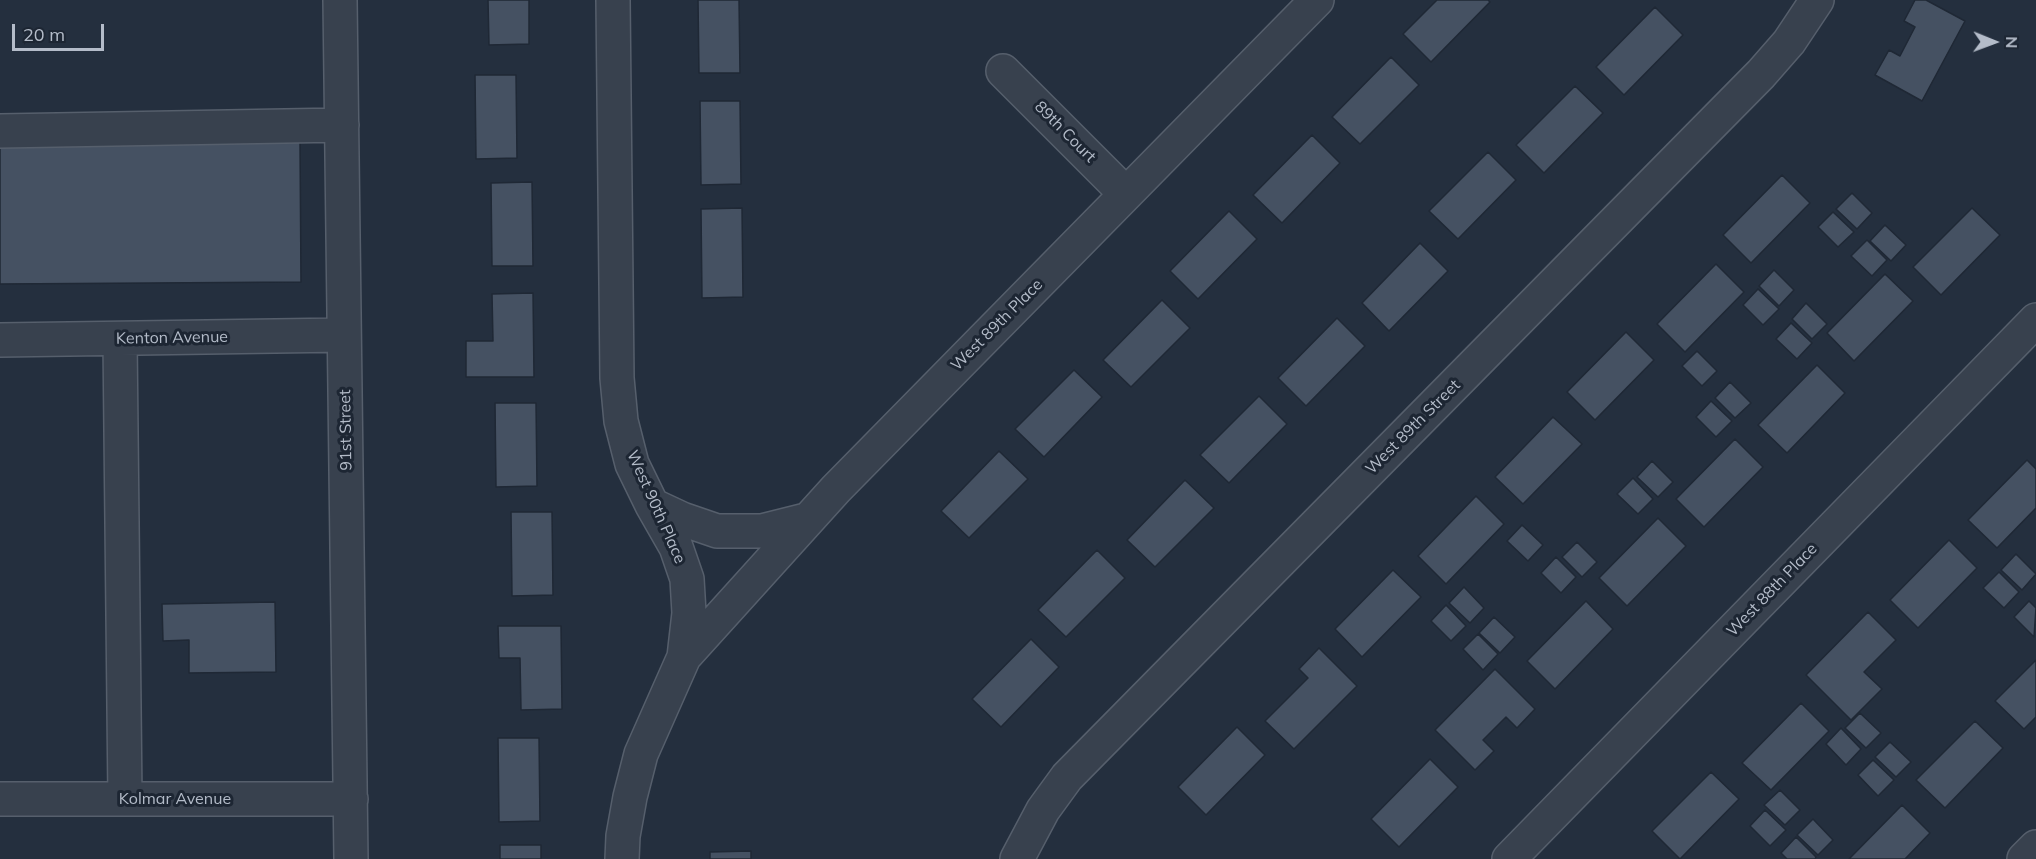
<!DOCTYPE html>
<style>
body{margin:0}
#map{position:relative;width:2036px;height:859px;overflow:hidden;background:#242f3e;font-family:Mulish,sans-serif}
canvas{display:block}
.north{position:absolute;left:1964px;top:12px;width:60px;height:60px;-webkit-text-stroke:4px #1d2633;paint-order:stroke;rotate:91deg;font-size:16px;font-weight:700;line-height:24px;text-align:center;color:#b4bcc9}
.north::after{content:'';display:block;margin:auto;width:21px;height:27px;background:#b4bcc9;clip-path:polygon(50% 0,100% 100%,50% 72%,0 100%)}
.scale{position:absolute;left:12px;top:24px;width:92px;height:27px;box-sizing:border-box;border:3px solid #b4bcc9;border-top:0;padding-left:8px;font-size:18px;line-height:21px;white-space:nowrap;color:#b4bcc9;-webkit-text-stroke:4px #1d2633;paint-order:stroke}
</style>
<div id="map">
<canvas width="2036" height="859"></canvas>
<div class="north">N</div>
<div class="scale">20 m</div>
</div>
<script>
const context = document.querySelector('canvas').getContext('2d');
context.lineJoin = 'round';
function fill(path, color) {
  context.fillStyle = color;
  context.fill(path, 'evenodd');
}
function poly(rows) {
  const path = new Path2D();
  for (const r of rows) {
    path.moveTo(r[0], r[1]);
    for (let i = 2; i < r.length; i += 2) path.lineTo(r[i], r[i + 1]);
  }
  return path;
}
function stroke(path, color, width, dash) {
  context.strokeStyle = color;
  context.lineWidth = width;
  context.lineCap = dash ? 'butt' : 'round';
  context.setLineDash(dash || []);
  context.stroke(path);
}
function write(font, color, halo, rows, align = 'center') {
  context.font = font + ' Mulish,sans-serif';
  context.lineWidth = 6;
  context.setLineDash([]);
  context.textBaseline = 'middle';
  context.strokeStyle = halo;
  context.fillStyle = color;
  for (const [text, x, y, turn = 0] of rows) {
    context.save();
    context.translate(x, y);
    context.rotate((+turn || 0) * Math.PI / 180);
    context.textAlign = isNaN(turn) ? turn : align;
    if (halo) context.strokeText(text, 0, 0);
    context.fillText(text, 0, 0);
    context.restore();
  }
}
const building = poly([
 [488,0,529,0,529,44,489,45,488,0],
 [698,0,739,0,740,73,699,73,698,0],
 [1437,0,1488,0,1490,2,1431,62,1403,34,1437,0],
 [1915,0,1926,0,1965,21,1922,101,1875,75,1889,50,1900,56,1915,27,1904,21,1915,0],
 [1655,7,1683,35,1624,95,1596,67,1655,7],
 [1391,57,1419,85,1360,144,1332,117,1391,57],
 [475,75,516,75,517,158,476,159,475,75],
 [1575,86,1603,113,1544,173,1516,145,1575,86],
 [700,101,740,101,741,184,701,185,700,101],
 [1312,135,1340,163,1282,223,1253,195,1312,135],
 [300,142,301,282,0,284,0,145,300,142],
 [1488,152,1516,180,1458,239,1429,211,1488,152],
 [1782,175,1810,203,1751,263,1723,235,1782,175],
 [532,182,533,266,492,266,491,183,532,182],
 [1852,193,1872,213,1857,229,1836,209,1852,193],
 [742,208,743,297,702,298,701,209,742,208],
 [1972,208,2000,235,1941,295,1913,267,1972,208],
 [1229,211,1257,239,1198,299,1170,271,1229,211],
 [1833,212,1854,232,1838,247,1818,227,1833,212],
 [1885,225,1906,245,1891,261,1870,241,1885,225],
 [1867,240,1887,260,1872,276,1851,256,1867,240],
 [1420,243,1448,271,1389,331,1362,303,1420,243],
 [1716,264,1744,292,1685,352,1657,324,1716,264],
 [1774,270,1794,290,1779,306,1759,286,1774,270],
 [1885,274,1913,301,1854,361,1827,333,1885,274],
 [1758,289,1779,309,1763,325,1743,305,1758,289],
 [533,293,534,377,466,377,466,341,493,341,492,294,533,293],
 [1162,300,1190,328,1131,387,1103,360,1162,300],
 [1806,303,1827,324,1812,339,1792,319,1806,303],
 [1337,318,1365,346,1306,406,1278,378,1337,318],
 [1791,323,1812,343,1797,359,1776,339,1791,323],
 [1626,332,1654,360,1595,420,1567,392,1626,332],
 [1697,351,1717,371,1702,386,1682,366,1697,351],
 [1817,365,1845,393,1787,453,1758,425,1817,365],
 [1074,370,1102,397,1044,457,1015,429,1074,370],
 [1730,382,1751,403,1735,418,1715,398,1730,382],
 [1259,396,1287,424,1229,483,1200,455,1259,396],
 [1711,401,1732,421,1716,437,1696,417,1711,401],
 [495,403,536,403,537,486,496,487,495,403],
 [1553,417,1582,444,1523,504,1495,477,1553,417],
 [1735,439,1763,467,1704,527,1676,499,1735,439],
 [999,451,1028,479,969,538,941,511,999,451],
 [2027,460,2036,469,2036,508,1997,548,1968,520,2027,460],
 [1652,461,1673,482,1658,497,1637,477,1652,461],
 [1633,478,1653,499,1638,514,1617,494,1633,478],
 [1185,480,1214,508,1155,567,1127,540,1185,480],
 [1476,496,1504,524,1446,584,1418,556,1476,496],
 [511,512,552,512,553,595,512,596,511,512],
 [1658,518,1686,546,1627,606,1599,578,1658,518],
 [1522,525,1543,545,1528,561,1507,541,1522,525],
 [1949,540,1977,568,1918,628,1890,600,1949,540],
 [1577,542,1597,562,1582,577,1562,557,1577,542],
 [1097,550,1125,578,1066,637,1038,610,1097,550],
 [2016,554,2036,574,2022,590,2001,570,2016,554],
 [1556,557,1576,577,1561,593,1541,573,1556,557],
 [1393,570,1421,597,1362,657,1335,629,1393,570],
 [1999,572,2019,592,2004,608,1983,588,1999,572],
 [1464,587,1484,608,1470,623,1449,603,1464,587],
 [1586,601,1613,629,1555,689,1527,661,1586,601],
 [2029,601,2036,608,2034,637,2014,617,2029,601],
 [275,602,276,672,189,673,189,640,163,641,162,604,275,602],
 [1446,605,1466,626,1451,641,1431,621,1446,605],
 [1868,612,1896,640,1864,672,1882,689,1851,720,1806,675,1868,612],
 [1494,617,1515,637,1500,653,1479,633,1494,617],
 [498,626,561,626,562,709,521,710,520,658,499,658,498,626],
 [1478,634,1498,654,1483,670,1463,649,1478,634],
 [1031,639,1059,667,1001,727,972,699,1031,639],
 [1319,648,1357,686,1294,749,1265,721,1308,678,1299,669,1319,648],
 [2036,660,2036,717,2024,729,1995,701,2036,660],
 [1495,669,1535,709,1517,728,1506,717,1483,740,1494,751,1475,770,1435,730,1495,669],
 [1801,703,1829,731,1771,790,1742,763,1801,703],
 [1860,713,1881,733,1866,748,1845,728,1860,713],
 [1975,721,2003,748,1945,808,1916,780,1975,721],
 [1237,727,1265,755,1206,815,1178,787,1237,727],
 [1841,728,1861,749,1846,765,1826,744,1841,728],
 [498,738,539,738,540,821,499,822,498,738],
 [1890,742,1911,762,1896,777,1875,757,1890,742],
 [1430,759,1458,787,1399,847,1371,819,1430,759],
 [1873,760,1894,780,1878,796,1858,775,1873,760],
 [1711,772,1739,799,1680,859,1652,831,1711,772],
 [1780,790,1800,810,1785,825,1764,805,1780,790],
 [1902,805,1930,833,1905,859,1849,859,1902,805],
 [1765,810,1786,830,1770,846,1750,826,1765,810],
 [1813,819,1833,840,1818,855,1797,835,1813,819],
 [1796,837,1816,857,1815,859,1787,859,1781,853,1796,837],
 [500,845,541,845,541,859,500,859,500,845],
 [751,851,751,859,710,859,710,852,751,851]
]);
fill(building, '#455162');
stroke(building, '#1f2835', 1.5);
const minor = poly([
 [340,0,351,859],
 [613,0,617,378,621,421,632,464,652,505,676,547,687,579,689,613,684,657,641,754,630,797,623,836,622,859],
 [1003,71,1126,194],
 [0,131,342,125],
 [120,339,125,799],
 [0,340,344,335],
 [652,505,682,519,717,531,762,531,806,520],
 [684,657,836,489,1317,0],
 [0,799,351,799],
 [1017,859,1043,810,1067,777,1761,74,1789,42,1817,0],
 [1509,859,2036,320],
 [2024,859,2036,847]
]);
stroke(minor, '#565f6c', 36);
stroke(minor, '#38414e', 33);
write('16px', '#b4bcc9', '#1d2633', [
 ["89th Court",1065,132,45],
 ["West 89th Place",997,325,-45],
 ["Kenton Avenue",172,338,-1],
 ["West 89th Street",1413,427,-45],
 ["91st Street",346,430,-91],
 ["West 90th Place",656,507,66],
 ["West 88th Place",1772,590,-46],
 ["Kolmar Avenue",175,799]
]);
</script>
